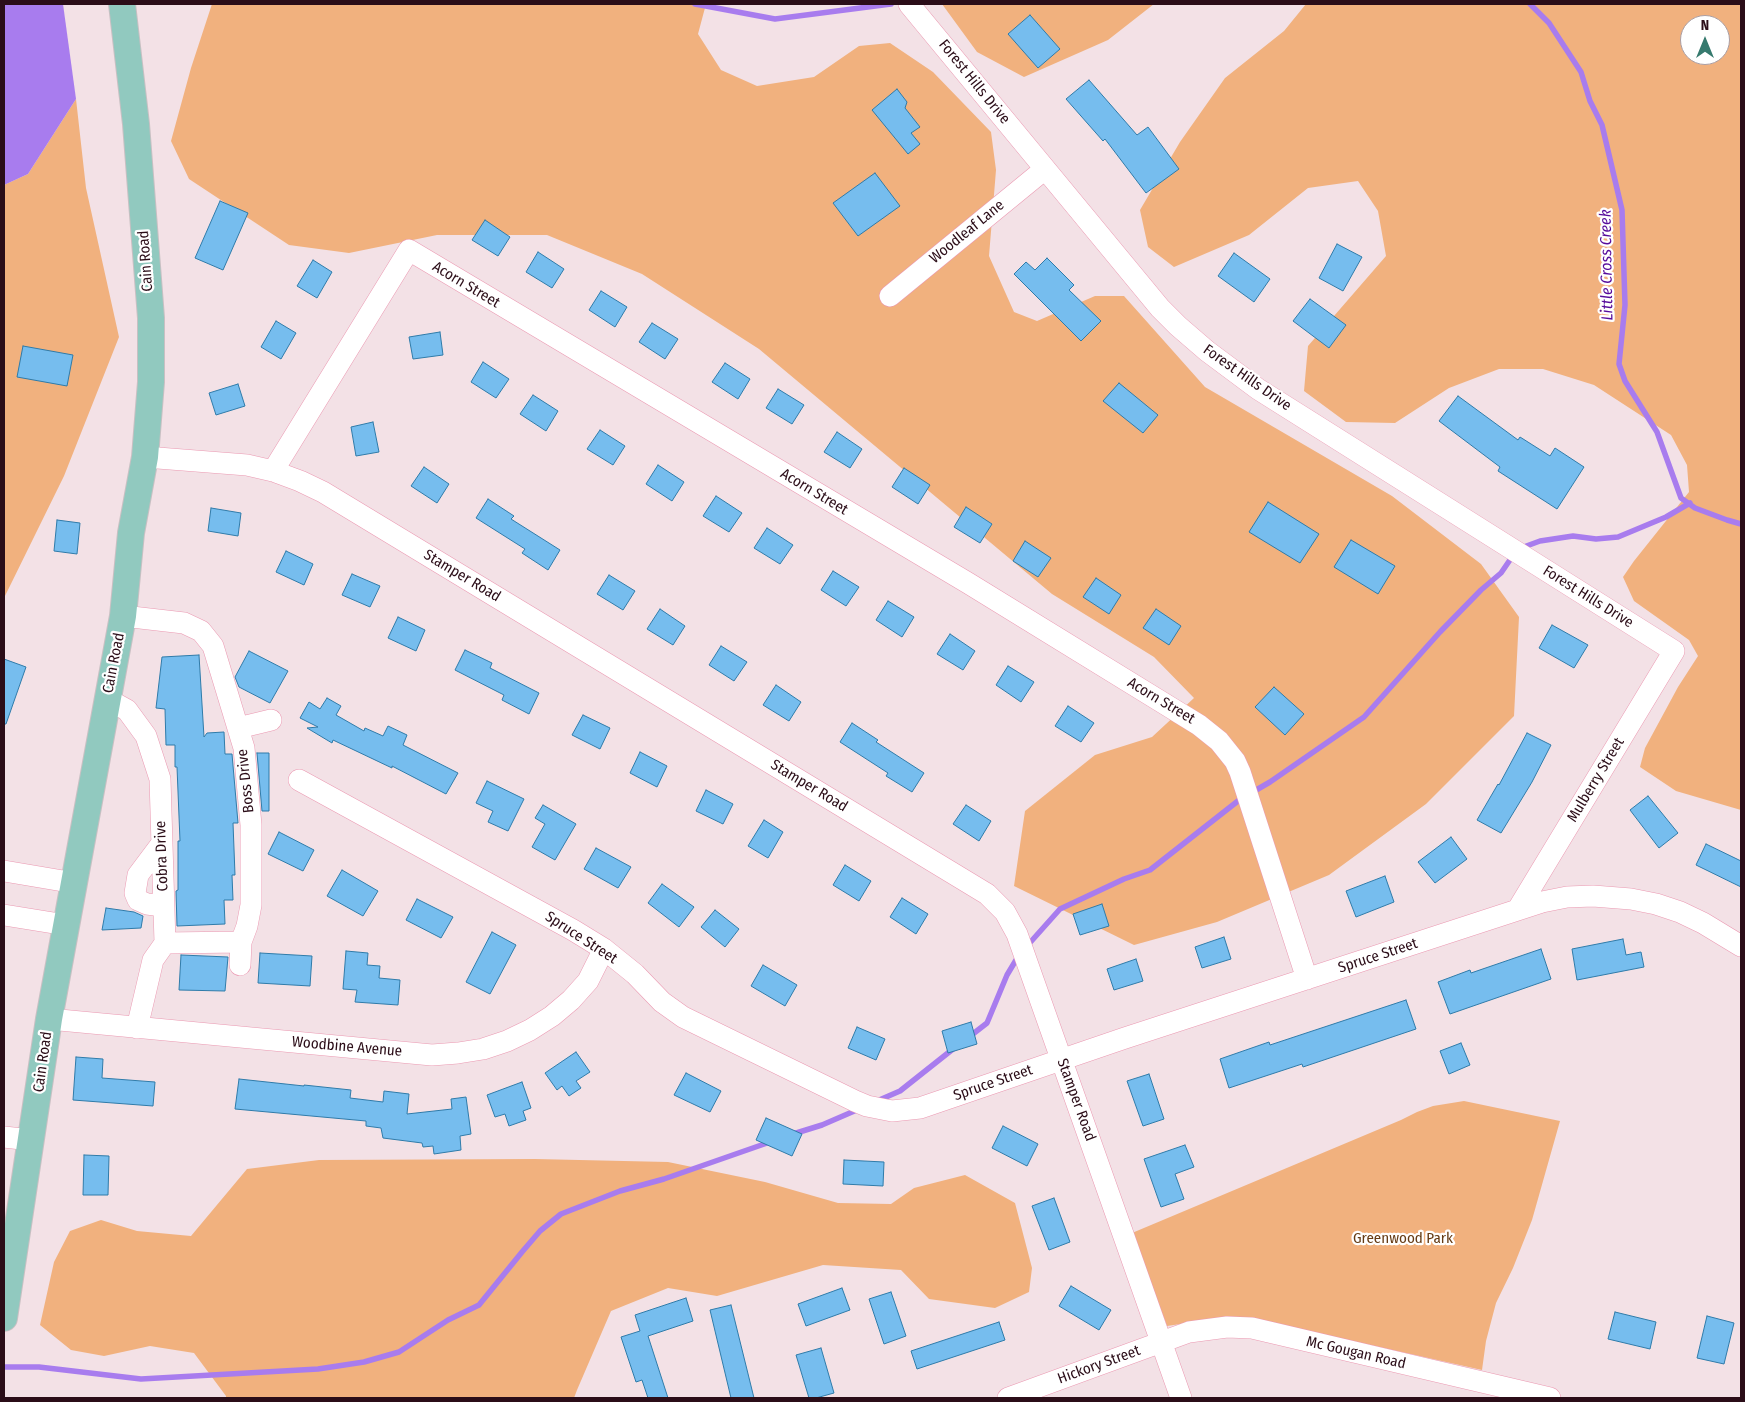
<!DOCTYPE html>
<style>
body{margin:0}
#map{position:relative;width:1745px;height:1402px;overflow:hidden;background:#f3e1e6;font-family:"Fira Sans Condensed",sans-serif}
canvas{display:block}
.frame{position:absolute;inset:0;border:5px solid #2b0d18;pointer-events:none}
.north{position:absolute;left:1680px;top:15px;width:50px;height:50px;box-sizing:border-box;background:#fff;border:1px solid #aa9ea3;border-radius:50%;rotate:0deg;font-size:14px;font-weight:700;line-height:20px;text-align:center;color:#2b0d18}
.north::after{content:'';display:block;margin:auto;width:18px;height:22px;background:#367a6e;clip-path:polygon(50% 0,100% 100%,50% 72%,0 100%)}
</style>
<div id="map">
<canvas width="1745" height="1402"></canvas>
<div class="frame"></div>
<div class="north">N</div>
</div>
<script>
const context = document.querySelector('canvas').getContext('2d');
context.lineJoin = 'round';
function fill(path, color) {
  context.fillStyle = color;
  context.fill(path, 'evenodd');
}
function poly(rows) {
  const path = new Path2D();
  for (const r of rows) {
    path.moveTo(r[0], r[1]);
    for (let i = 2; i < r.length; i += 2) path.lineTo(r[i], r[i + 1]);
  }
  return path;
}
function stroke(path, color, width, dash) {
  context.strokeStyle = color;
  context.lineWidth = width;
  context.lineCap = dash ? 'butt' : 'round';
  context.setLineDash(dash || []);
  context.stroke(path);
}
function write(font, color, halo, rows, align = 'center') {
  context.font = font + ' "Fira Sans Condensed",sans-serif';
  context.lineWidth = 4.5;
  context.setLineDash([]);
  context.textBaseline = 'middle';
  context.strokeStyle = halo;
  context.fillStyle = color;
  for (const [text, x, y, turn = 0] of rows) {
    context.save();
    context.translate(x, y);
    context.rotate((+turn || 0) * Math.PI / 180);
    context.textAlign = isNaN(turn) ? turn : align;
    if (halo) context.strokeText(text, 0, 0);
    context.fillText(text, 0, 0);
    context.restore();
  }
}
fill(poly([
 [212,4,706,4,698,34,721,70,757,86,814,77,859,46,890,43,933,72,991,132,996,170,989,256,1014,312,1037,321,1095,296,1124,296,1205,387,1392,496,1481,564,1519,617,1514,716,1426,804,1329,875,1217,922,1134,945,1014,886,1025,811,1095,755,1152,737,1194,698,1154,657,1052,594,759,349,642,274,547,235,437,235,349,253,289,245,189,179,171,141,191,68],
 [942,4,1154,4,1108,40,1024,77,977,52],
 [1306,4,1741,4,1741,810,1676,791,1640,767,1645,748,1678,687,1698,656,1689,640,1634,601,1623,577,1634,561,1689,492,1687,465,1671,435,1594,385,1543,369,1499,369,1449,388,1395,423,1346,422,1304,391,1308,346,1386,256,1378,211,1358,181,1308,188,1249,235,1174,267,1148,247,1140,210,1180,142,1225,78,1284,31],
 [1690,25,1720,25,1720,55,1690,55],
 [76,99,86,188,119,337,64,476,4,598,4,185,28,174],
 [1464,1101,1560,1121,1532,1220,1513,1268,1496,1303,1486,1341,1482,1370,1254,1319,1194,1322,1167,1326,1132,1233,1401,1120,1417,1112,1433,1106],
 [535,1159,668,1162,765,1182,838,1203,891,1204,914,1188,965,1175,1015,1203,1032,1268,1029,1292,995,1308,929,1299,901,1270,823,1265,717,1296,668,1288,611,1311,577,1390,574,1398,226,1398,226,1396,194,1353,150,1346,104,1356,71,1350,40,1325,54,1262,70,1231,101,1220,137,1231,191,1236,247,1169,319,1160]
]), '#f1b17e');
fill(poly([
 [4,4,63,4,76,99,28,174,4,185]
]), '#a87cee');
stroke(poly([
 [695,4,775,19,891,4],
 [1530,4,1549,23,1581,72,1590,101,1602,125,1622,210,1625,305,1619,364,1625,381,1657,432,1681,498,1695,508,1727,520,1741,524],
 [1521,548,1540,541,1573,536,1596,539,1618,537,1666,517,1690,503],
 [1251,793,1270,782,1364,717,1440,632,1481,590,1501,573,1514,554],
 [1027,946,1060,909,1124,879,1150,870,1243,797],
 [969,1037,987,1023,1007,975,1019,955],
 [877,1101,900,1091,953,1049],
 [793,1134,822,1125,859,1109],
 [4,1367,39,1367,141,1379,318,1369,364,1362,399,1352,448,1320,479,1305,522,1252,540,1231,561,1214,620,1191,664,1179,770,1142]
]), '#a87cee', 5.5);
const building = poly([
 [1030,15,1060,49,1038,68,1008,34,1030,15],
 [1089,80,1137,135,1148,127,1179,169,1146,193,1105,139,1103,141,1066,99,1089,80],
 [897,89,907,102,905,108,920,127,911,133,920,144,908,154,872,110,897,89],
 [875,173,900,206,858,236,833,203,875,173],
 [220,201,248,213,223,270,195,258,220,201],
 [485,220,510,237,498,256,472,240,485,220],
 [1337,244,1362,257,1343,291,1319,278,1337,244],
 [538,252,564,269,552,288,526,272,538,252],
 [1234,253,1270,279,1254,302,1218,276,1234,253],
 [1047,258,1074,285,1069,290,1101,321,1081,341,1014,274,1026,262,1035,270,1047,258],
 [313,260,332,272,317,298,297,286,313,260],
 [601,291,627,307,615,327,589,310,601,291],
 [1310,299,1346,325,1329,348,1293,321,1310,299],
 [276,321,296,333,281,359,261,347,276,321],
 [652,323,678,339,665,359,639,342,652,323],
 [440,332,443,355,413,359,409,337,440,332],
 [23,346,73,355,67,386,17,377,23,346],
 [483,362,509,379,496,398,471,382,483,362],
 [725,363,750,379,738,399,712,382,725,363],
 [1119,383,1158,415,1143,433,1103,401,1119,383],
 [238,384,245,406,216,415,209,393,238,384],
 [778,389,804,405,792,424,766,408,778,389],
 [533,395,558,411,546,431,520,414,533,395],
 [1458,396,1518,440,1520,437,1550,456,1555,448,1584,467,1557,509,1498,471,1500,467,1439,421,1458,396],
 [373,422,379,452,356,456,351,427,373,422],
 [600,430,625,446,613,465,587,449,600,430],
 [837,432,862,449,850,468,824,452,837,432],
 [658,465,684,482,672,501,646,484,658,465],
 [424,467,449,484,437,503,411,486,424,467],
 [904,468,930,485,918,504,892,487,904,468],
 [716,496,742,513,729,532,703,516,716,496],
 [488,499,514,516,511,519,560,550,548,570,522,553,525,549,476,518,488,499],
 [1268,502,1319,534,1300,563,1249,532,1268,502],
 [966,507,992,524,980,543,954,527,966,507],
 [211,508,241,513,238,536,208,531,211,508],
 [57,520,80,523,77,554,54,551,57,520],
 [767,528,793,545,780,564,754,548,767,528],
 [1351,540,1395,566,1378,594,1334,567,1351,540],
 [1025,541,1051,558,1038,577,1013,561,1025,541],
 [286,551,313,564,304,585,276,572,286,551],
 [833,571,859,587,846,606,821,590,833,571],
 [352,574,380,586,370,607,342,595,352,574],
 [609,575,635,591,623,610,597,594,609,575],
 [1096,578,1121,595,1109,614,1083,597,1096,578],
 [888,601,914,617,902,637,876,620,888,601],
 [660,609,685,626,673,645,647,629,660,609],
 [1156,609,1181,626,1169,645,1143,628,1156,609],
 [398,617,425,630,416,651,388,638,398,617],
 [1552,625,1588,645,1574,668,1539,648,1552,625],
 [950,634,975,651,963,670,937,654,950,634],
 [721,646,747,662,734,681,709,665,721,646],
 [465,650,492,663,490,668,539,693,529,714,502,700,504,695,455,670,465,650],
 [249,651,288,671,270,703,239,687,235,677,249,651],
 [199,655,204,737,207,733,224,732,225,754,232,754,238,823,233,823,235,875,232,875,233,900,224,900,225,924,177,926,176,891,178,890,178,841,180,841,177,767,175,767,175,745,166,745,165,709,156,708,162,657,199,655],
 [4,659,26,667,6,724,4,724,4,659],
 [1008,666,1034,682,1021,702,996,685,1008,666],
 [776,685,801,702,789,721,763,705,776,685],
 [1274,687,1304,714,1285,735,1255,707,1274,687],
 [327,698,341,706,336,715,364,731,365,728,383,736,388,726,407,735,403,745,458,773,446,794,392,766,392,768,333,740,332,743,307,728,318,727,300,718,309,702,320,709,327,698],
 [1068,706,1094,723,1081,742,1055,726,1068,706],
 [583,715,610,728,600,749,572,735,583,715],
 [852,723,878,740,876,742,924,773,912,792,886,776,888,773,840,742,852,723],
 [1527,733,1551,745,1532,782,1501,833,1477,820,1498,784,1499,785,1527,733],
 [640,752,667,766,657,787,630,773,640,752],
 [257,753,269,753,269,811,262,811,257,753],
 [487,781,524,799,508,831,488,822,493,811,476,803,487,781],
 [706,790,733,804,723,824,696,811,706,790],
 [1648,796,1678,833,1659,848,1630,810,1648,796],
 [543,805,576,824,555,860,532,847,545,824,535,818,543,805],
 [966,805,991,821,979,841,953,824,966,805],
 [764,820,783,832,768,858,748,846,764,820],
 [279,832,314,850,303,871,268,854,279,832],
 [1451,837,1467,859,1435,883,1418,862,1451,837],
 [1706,844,1741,861,1741,887,1696,865,1706,844],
 [596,848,631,867,618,888,584,869,596,848],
 [845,865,871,881,859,901,833,885,845,865],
 [342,870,378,891,363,916,327,896,342,870],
 [1385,876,1394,902,1356,917,1346,891,1385,876],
 [662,884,694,907,679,927,648,903,662,884],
 [902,898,928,914,916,934,890,917,902,898],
 [417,899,453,917,441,938,406,920,417,899],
 [1102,904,1109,926,1080,935,1073,914,1102,904],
 [106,908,134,912,143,916,141,928,102,930,106,908],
 [715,910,739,929,725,947,701,927,715,910],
 [492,932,516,945,490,994,466,982,492,932],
 [1224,937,1231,959,1202,968,1195,947,1224,937],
 [1623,939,1626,955,1641,952,1644,967,1577,980,1572,949,1623,939],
 [1541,949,1551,979,1450,1014,1438,982,1470,970,1471,973,1541,949],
 [346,951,368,953,367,965,380,966,379,978,400,980,398,1005,355,1002,357,990,343,989,346,951],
 [260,953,312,956,310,986,258,983,260,953],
 [181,955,228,957,225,991,179,990,181,955],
 [1136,959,1143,981,1114,990,1107,969,1136,959],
 [763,965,797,985,785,1006,751,986,763,965],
 [1406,1000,1416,1029,1303,1067,1302,1064,1229,1088,1220,1059,1269,1042,1270,1045,1406,1000],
 [971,1022,977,1044,948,1053,942,1031,971,1022],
 [857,1027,885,1039,876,1060,848,1048,857,1027],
 [1461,1043,1470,1065,1449,1074,1440,1051,1461,1043],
 [576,1052,590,1072,576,1081,581,1088,569,1096,562,1086,557,1090,545,1073,576,1052],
 [76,1057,103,1059,102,1078,155,1082,153,1106,73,1100,76,1057],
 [686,1073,721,1091,710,1112,674,1095,686,1073],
 [1149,1074,1164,1119,1143,1126,1127,1081,1149,1074],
 [239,1079,304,1086,304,1085,351,1090,350,1098,383,1102,384,1091,409,1094,407,1114,452,1109,451,1099,466,1097,471,1134,460,1136,461,1150,434,1154,433,1146,423,1147,422,1143,383,1138,381,1128,366,1126,366,1121,235,1109,239,1079],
 [522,1082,531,1108,523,1111,526,1120,509,1126,505,1114,495,1117,487,1095,522,1082],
 [766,1118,802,1134,792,1156,756,1140,766,1118],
 [1003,1126,1038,1144,1027,1166,992,1148,1003,1126],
 [1185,1145,1194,1167,1175,1174,1184,1199,1161,1207,1144,1159,1185,1145],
 [84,1155,109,1156,108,1195,83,1195,84,1155],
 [844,1160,884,1162,883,1186,843,1184,844,1160],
 [1054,1198,1070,1242,1049,1250,1032,1206,1054,1198],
 [1071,1286,1111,1310,1099,1330,1059,1306,1071,1286],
 [842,1288,850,1310,806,1326,798,1304,842,1288],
 [891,1292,906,1336,884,1344,869,1299,891,1292],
 [686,1298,693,1321,648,1336,668,1398,648,1398,642,1380,636,1382,621,1337,640,1331,635,1315,686,1298],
 [731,1305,754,1398,731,1398,710,1310,731,1305],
 [1615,1312,1656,1322,1650,1349,1608,1339,1615,1312],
 [1707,1316,1734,1323,1724,1364,1697,1358,1707,1316],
 [999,1322,1005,1340,917,1369,911,1351,999,1322],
 [821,1348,834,1393,816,1398,809,1398,796,1355,821,1348]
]);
fill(building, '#76bdee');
stroke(building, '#2f7ba9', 1);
const minor = poly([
 [909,4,1160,308,1178,326,1207,351,1258,389,1674,651,1518,909],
 [890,296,1045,169],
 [145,457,247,465,273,471,300,481,323,492,987,894,1005,912,1017,934,1181,1398],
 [273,471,409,250,968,583,1199,725,1219,741,1235,761,1240,772,1307,979],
 [123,616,184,623,201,631,213,646,244,748,251,825,251,905,247,926,241,942,165,943],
 [107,699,127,710,146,736,160,779,165,943,153,960,137,1028],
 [238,728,271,720],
 [299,780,573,930,604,949,635,974,662,1002,683,1017,855,1101,867,1106,892,1111,920,1108,1125,1038,1542,902,1567,897,1593,896,1631,899,1656,904,1680,912,1703,923,1741,946],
 [162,843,138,875,135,893,138,900,147,904,155,905,163,899],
 [4,871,75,883],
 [4,915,66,925],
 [240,965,241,942],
 [49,1019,432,1055,458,1053,483,1049,507,1041,530,1030,552,1016,571,1000,588,981,604,949],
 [4,1137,31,1140],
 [1008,1398,1189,1332,1227,1327,1252,1328,1550,1398]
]);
const major = poly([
 [4,1318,49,1019,123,616,131,533,145,457,151,382,151,318,136,124,122,4]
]);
stroke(minor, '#eb99b2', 22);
stroke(major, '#c8c0c3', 28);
stroke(minor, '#fff', 21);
stroke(major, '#91c9bf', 26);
write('15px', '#2b0d18', '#fff', [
 ["Forest Hills Drive",974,82,51],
 ["Woodleaf Lane",967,232,-39],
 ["Cain Road",146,261,-94],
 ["Acorn Street",466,285,31],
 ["Forest Hills Drive",1247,378,35],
 ["Acorn Street",814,492,31],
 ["Stamper Road",462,576,31],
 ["Forest Hills Drive",1588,597,32],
 ["Cain Road",114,663,-79],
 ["Acorn Street",1161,701,31],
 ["Mulberry Street",1596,780,-59],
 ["Boss Drive",246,781,-96],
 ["Stamper Road",809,786,31],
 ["Cobra Drive",162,856,-92],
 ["Spruce Street",581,938,33],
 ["Spruce Street",1378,956,-18],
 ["Woodbine Avenue",347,1047,5],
 ["Cain Road",43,1062,-82],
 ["Spruce Street",993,1083,-19],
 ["Stamper Road",1076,1100,70],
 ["Mc Gougan Road",1356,1353,13],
 ["Hickory Street",1099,1365,-20]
]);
write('15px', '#653b14', '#fff', [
 ["Greenwood Park",1403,1239]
]);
write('italic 16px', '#570c9b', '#fff', [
 ["Little Cross Creek",1607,265,-91]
]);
</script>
